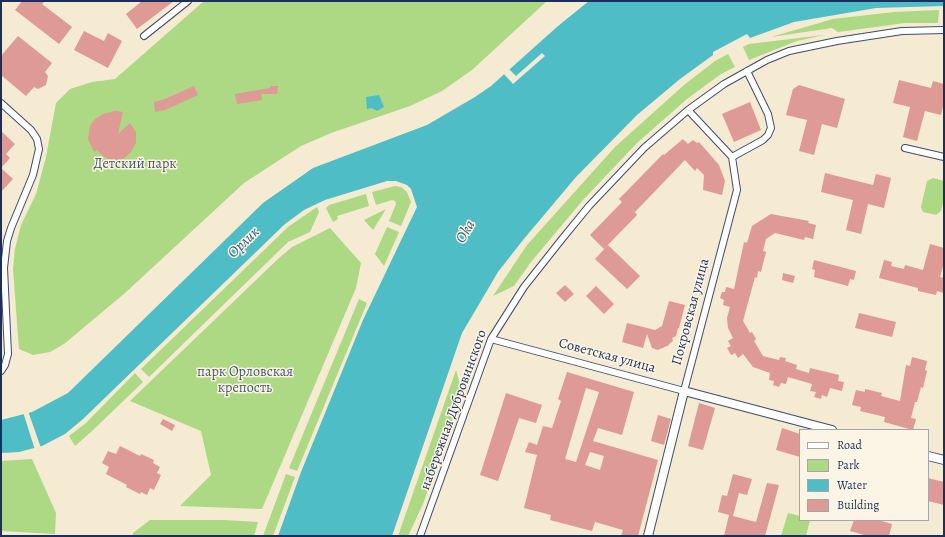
<!DOCTYPE html>
<meta charset="utf-8">
<style>
body{margin:0}
#map{position:relative;width:945px;height:537px;overflow:hidden;background:#f5ead2;font-family:Alegreya,serif}
canvas{display:block}
.frame{position:absolute;inset:0;border:2px solid #1b2f5e;pointer-events:none}
.legend{position:absolute;left:799px;top:429px;width:130px;height:92px;box-sizing:border-box;background:#fcf5e5;border:1px solid #a2a6af;margin:0;padding:5px 7px;list-style:none;font-size:12px;color:#1b2f5e}
.legend li{display:flex;align-items:center;gap:8px;height:20px}
.legend b{width:20px;border:1px solid #a2a6af}
</style>
<div id="map">
<canvas width="945" height="537"></canvas>
<div class="frame"></div>
<ul class="legend">
<li><b style="height:5px;background:#fff"></b>Road</li>
<li><b style="height:11px;background:#add884"></b>Park</li>
<li><b style="height:11px;background:#4ebdc6"></b>Water</li>
<li><b style="height:11px;background:#de9a95"></b>Building</li>
</ul>
</div>
<script>
const context = document.querySelector('canvas').getContext('2d');
context.lineJoin = 'round';
function fill(path, color) {
  context.fillStyle = color;
  context.fill(path, 'evenodd');
}
function poly(rows) {
  const path = new Path2D();
  for (const r of rows) {
    path.moveTo(r[0], r[1]);
    for (let i = 2; i < r.length; i += 2) path.lineTo(r[i], r[i + 1]);
  }
  return path;
}
function stroke(path, color, width, dash) {
  context.strokeStyle = color;
  context.lineWidth = width;
  context.lineCap = dash ? 'butt' : 'round';
  context.setLineDash(dash || []);
  context.stroke(path);
}
function write(font, color, halo, rows, align = 'center') {
  context.font = font + ' Alegreya,serif';
  context.lineWidth = 3;
  context.setLineDash([]);
  context.textBaseline = 'middle';
  context.strokeStyle = halo;
  context.fillStyle = color;
  for (const [text, x, y, turn = 0] of rows) {
    context.save();
    context.translate(x, y);
    context.rotate((+turn || 0) * Math.PI / 180);
    context.textAlign = isNaN(turn) ? turn : align;
    if (halo) context.strokeText(text, 0, 0);
    context.fillText(text, 0, 0);
    context.restore();
  }
}
fill(poly([
 [204,1,547,1,472,70,442,91,410,106,331,133,301,146,244,183,125,293,64,344,50,352,33,355,19,349,13,269,15,249,21,225,36,194,46,157,56,103,70,89,92,82,115,79],
 [939,10,938,23,905,23,838,32,832,28,771,37,833,19,894,12],
 [824,35,797,41,749,60,743,47,749,44],
 [728,54,735,67,721,74,687,99,637,143,583,200,531,262,514,286,493,296,527,245,615,147,684,85,715,61],
 [933,178,944,181,944,200,941,211,936,215,923,212,921,207,927,181],
 [395,186,401,187,407,192,411,202,401,226,389,221,396,204,395,201,392,200,376,205,372,192],
 [366,194,369,206,337,216,338,219,333,222,326,208,329,205],
 [317,207,319,212,310,232,288,242,149,377,141,369,288,227],
 [386,209,373,230,364,220],
 [387,227,399,232,384,266,375,254],
 [330,228,361,263,356,288,262,509,180,506,211,475,201,431,130,401,279,258,292,247],
 [359,299,367,303,297,471,289,468],
 [456,370,462,392,423,504,408,536,398,536],
 [135,373,143,382,92,431,75,446,69,436,86,423],
 [32,459,56,513,55,534,1,531,1,461],
 [286,474,295,477,273,536,263,536],
 [788,513,800,516,800,520,810,520,806,536,781,536],
 [150,520,224,520,258,522,254,536,133,536,133,533]
]), '#add884');
fill(poly([
 [589,1,944,1,944,6,876,8,794,22,750,38,747,34,713,52,713,55,680,79,637,115,576,177,523,240,498,272,462,333,392,536,278,536,301,472,363,320,417,207,411,189,407,185,396,181,387,181,325,200,304,210,285,224,83,419,65,434,42,446,19,452,1,453,1,420,32,412,68,393,263,203,313,168,427,125,475,97,491,86,558,26],
 [379,95,384,107,377,111,372,108,367,109,366,97]
]), '#4ebdc6');
fill(poly([
 [542,53,545,56,513,84,503,73,509,69,516,76],
 [28,411,41,448,35,450,23,412]
]), '#f5ead2');
fill(poly([
 [22,1,45,1,42,4,72,27,59,44,15,10],
 [142,1,174,1,137,29,126,14],
 [84,31,104,41,108,33,122,41,108,68,74,50],
 [18,36,52,63,45,72,48,76,46,85,38,89,34,87,26,96,1,75,1,56],
 [899,80,931,88,933,81,944,84,944,102,941,115,925,111,917,141,903,137,910,107,893,103],
 [799,85,845,99,837,128,822,124,814,155,799,151,807,120,786,115,793,89],
 [194,86,198,95,165,110,155,112,154,102,165,99],
 [270,86,278,86,277,94,261,94,262,100,237,104,235,94,270,88],
 [750,102,761,130,734,142,722,114],
 [115,111,123,112,118,134,130,123,136,132,136,143,131,152,123,159,113,161,104,157,97,150,94,152,88,139,90,126,95,119,103,114],
 [1,131,15,144,6,154,10,158,1,168,13,179,1,192],
 [683,139,688,144,693,140,697,143,699,142,719,165,725,181,722,195,703,190,704,175,697,168,695,171,685,160,635,212,637,215,604,249,590,235,622,202,619,199,663,154,664,155],
 [825,173,873,185,876,174,891,178,884,208,868,204,861,234,846,230,853,200,821,192],
 [771,214,809,221,808,223,816,225,813,239,805,237,804,240,775,233,766,239,763,251,766,252,761,272,758,271,757,278,755,277,743,321,750,333,752,332,756,339,754,341,763,356,779,360,780,357,786,358,785,361,797,365,796,369,809,373,810,368,839,375,838,381,844,382,842,391,830,388,827,397,822,395,821,399,814,397,816,392,810,391,812,384,788,377,786,384,781,383,779,387,773,385,774,381,769,380,770,373,753,367,743,354,738,358,735,353,731,355,727,348,731,346,728,341,733,338,728,328,727,318,730,307,723,305,724,300,720,298,722,292,725,292,726,287,734,289,744,242,747,243,752,226],
 [930,244,944,248,944,263,940,277,944,278,944,293,937,291,936,295,918,291,918,288,879,278,884,260,892,262,891,266,904,269,905,265,923,270],
 [608,245,640,276,627,289,595,259],
 [814,260,856,271,854,280,850,279,848,286,814,277,815,270,812,269],
 [783,273,795,276,793,283,782,280],
 [565,285,574,294,565,302,556,293],
 [596,286,614,304,604,314,586,296],
 [669,301,685,305,679,328,678,328,676,336,672,338,673,341,669,344,669,345,658,350,652,348,647,334,643,348,622,342,627,323,655,330,662,326],
 [859,313,896,322,892,337,855,328],
 [912,357,927,361,925,370,927,371,923,388,921,387,917,402,915,402,911,418,916,419,913,430,884,422,885,417,860,411,861,407,852,405,856,390,865,392,865,389,882,393,881,396,900,401,906,365,910,366],
 [567,372,634,392,622,435,598,428,593,441,658,460,638,536,621,536,623,530,595,522,592,531,550,520,551,515,524,508,537,455,525,452,529,442,537,445,543,426,552,428,561,401,558,399],
 [586,388,599,392,576,462,565,459],
 [590,452,604,456,600,470,585,465],
 [506,393,542,405,536,423,519,418,498,481,480,475],
 [699,403,715,408,703,450,688,446],
 [658,415,671,419,664,445,651,441],
 [163,419,175,425,172,431,160,424],
 [782,428,800,434,800,457,776,450],
 [120,446,140,456,141,454,154,460,153,463,160,467,157,473,161,475,154,490,150,488,147,495,141,492,140,494,126,487,127,485,106,474,109,467,102,463,108,451,116,454],
 [733,474,752,479,747,495,739,493,733,516,756,522,767,483,779,485,765,536,724,536,729,515,718,512,722,495,727,496],
 [928,478,944,482,944,505,928,501],
 [854,520,878,520,892,524,889,536,868,536,850,531]
]), '#de9a95');
const minor = poly([
 [144,36,188,1],
 [1,103,31,130,37,139,39,149,33,175,11,228,7,241,4,268,8,354,5,365,1,371],
 [905,148,944,157],
 [732,157,763,140,768,135,771,128,768,114,747,71],
 [491,339,684,391,737,190,732,157,688,110],
 [420,536,491,339,524,287,562,239,589,206,644,148,688,110,724,84,767,60,789,51,837,41,902,31,944,30]
]);
const tertiary = poly([
 [928,456,944,460],
 [648,536,684,391,832,430]
]);
stroke(minor, '#3c4b6f', 8);
stroke(tertiary, '#3c4b6f', 10);
stroke(minor, '#fff', 6);
stroke(tertiary, '#fff', 8);
write('14px', '#405968', '#fcf5e5', [
 ["Детский парк",135,165],
 ["парк Орловская",245,373],
 ["крепость",245,389]
]);
write('14px', '#1b2f5e', '#fcf5e5', [
 ["Покровская улица",691,312,-75],
 ["Советская улица",607,356,15],
 ["набережная Дубровинского",454,410,-70]
]);
write('italic 15px', '#2a5a7d', '#fcf5e5', [
 ["Oka",466,232,-59],
 ["Орлик",244,243,-44]
]);
</script>
